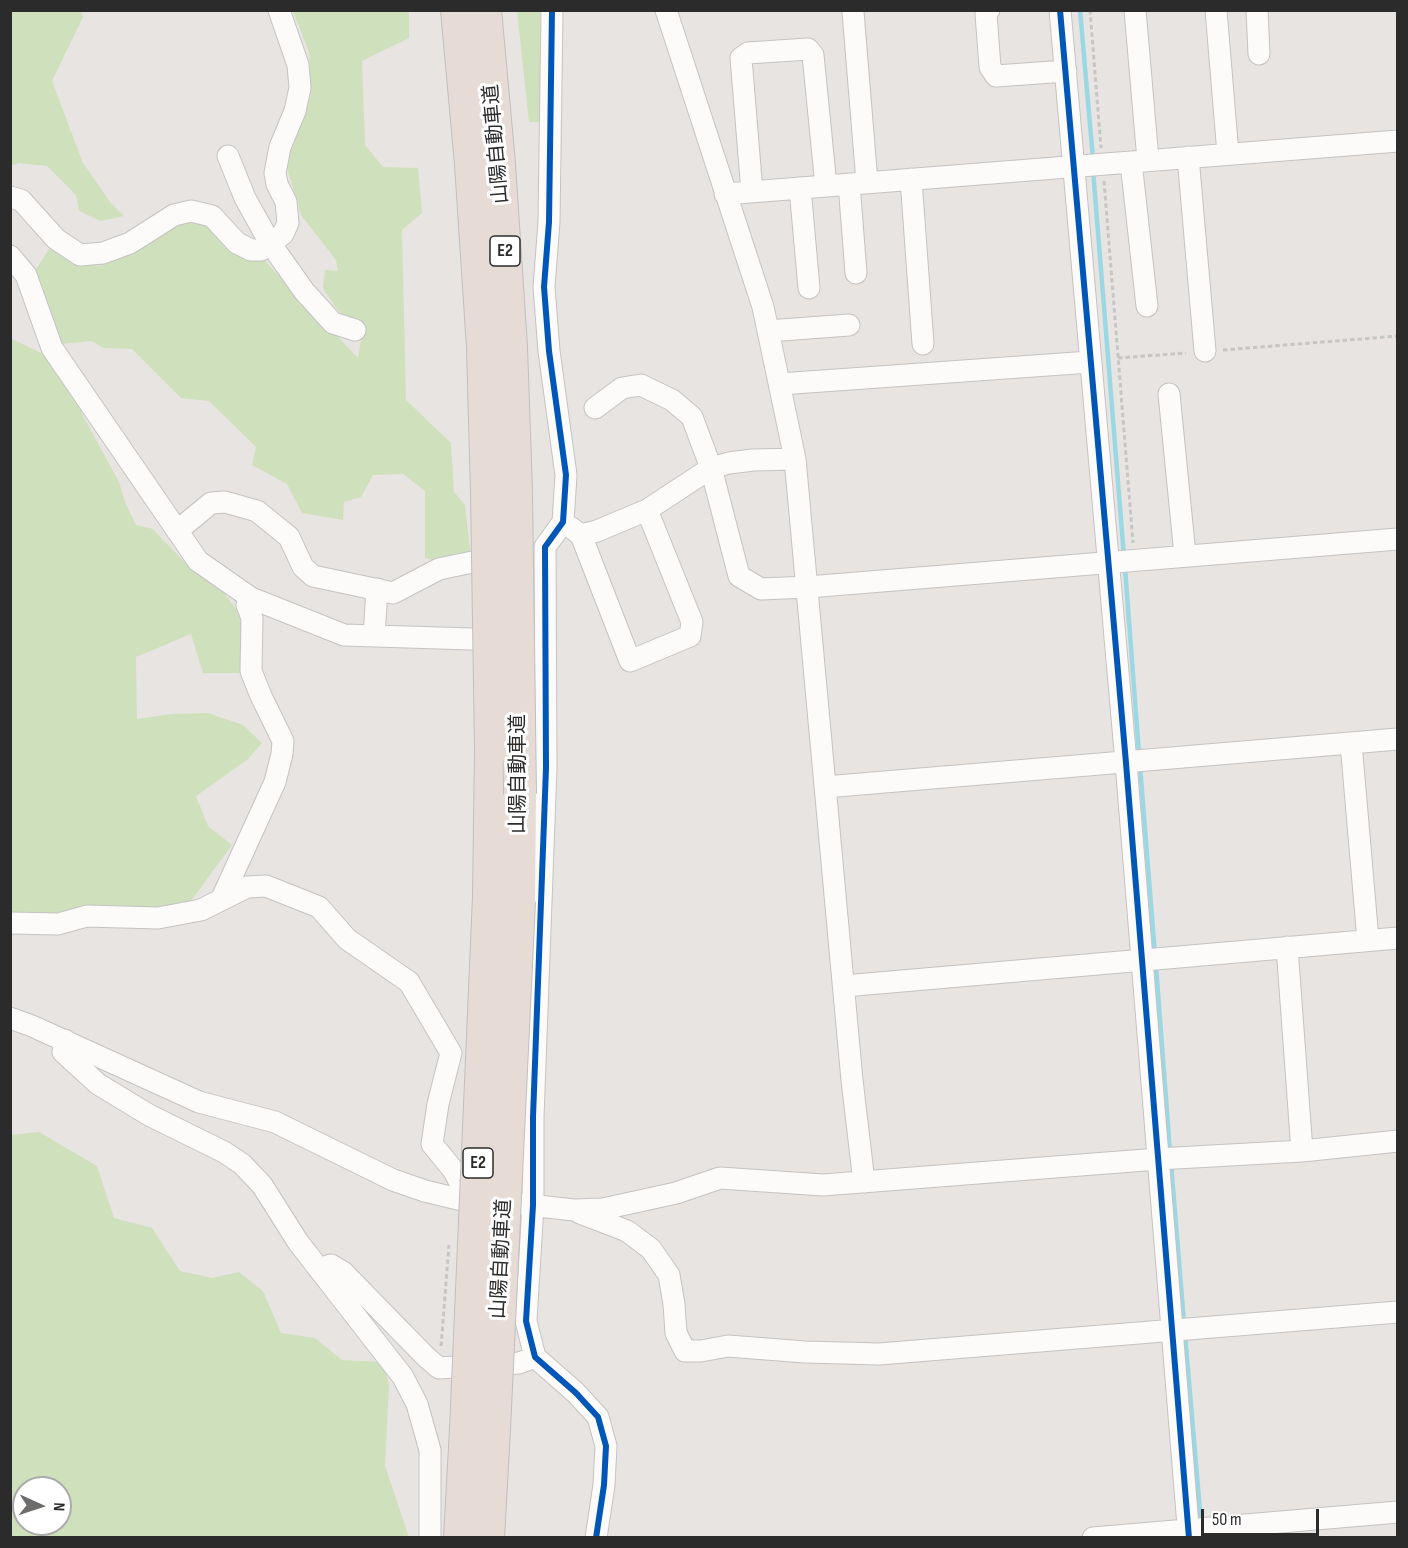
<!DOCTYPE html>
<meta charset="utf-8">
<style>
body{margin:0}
#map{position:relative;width:1408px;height:1548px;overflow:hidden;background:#e8e4e1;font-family:"Sofia Sans Condensed",sans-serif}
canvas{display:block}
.frame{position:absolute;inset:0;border:12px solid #2b2b2b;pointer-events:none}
.north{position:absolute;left:12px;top:1476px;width:60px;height:60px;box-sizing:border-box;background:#fff;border:2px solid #aaa;border-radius:50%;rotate:93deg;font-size:16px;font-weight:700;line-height:24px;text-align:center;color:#2b2b2b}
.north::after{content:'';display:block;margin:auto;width:21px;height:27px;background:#6d6c6b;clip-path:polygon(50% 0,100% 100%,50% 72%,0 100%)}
.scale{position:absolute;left:1201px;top:1509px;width:118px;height:27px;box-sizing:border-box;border:3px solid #2b2b2b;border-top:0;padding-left:8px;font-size:18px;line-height:21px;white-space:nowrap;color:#2b2b2b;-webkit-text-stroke:4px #fff;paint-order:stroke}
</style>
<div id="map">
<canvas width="1408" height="1548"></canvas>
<div class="frame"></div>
<div class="north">N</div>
<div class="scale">50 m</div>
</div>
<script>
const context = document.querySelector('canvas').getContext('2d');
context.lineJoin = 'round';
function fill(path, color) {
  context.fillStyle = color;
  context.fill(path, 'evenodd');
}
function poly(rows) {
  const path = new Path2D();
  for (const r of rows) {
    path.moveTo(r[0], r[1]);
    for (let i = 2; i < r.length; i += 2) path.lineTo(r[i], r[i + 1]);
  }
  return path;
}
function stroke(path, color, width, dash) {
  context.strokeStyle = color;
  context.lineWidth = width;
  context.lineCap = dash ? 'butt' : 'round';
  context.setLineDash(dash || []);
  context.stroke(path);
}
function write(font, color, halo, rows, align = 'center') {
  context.font = font + ' "Sofia Sans Condensed","Noto Sans JP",sans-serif';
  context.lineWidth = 6;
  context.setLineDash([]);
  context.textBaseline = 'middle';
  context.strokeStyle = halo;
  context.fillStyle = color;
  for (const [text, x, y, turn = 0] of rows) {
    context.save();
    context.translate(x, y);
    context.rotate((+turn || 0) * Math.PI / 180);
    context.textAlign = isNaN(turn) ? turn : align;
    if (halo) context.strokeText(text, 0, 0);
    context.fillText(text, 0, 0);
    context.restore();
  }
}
fill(poly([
 [11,10,81,11,83,17,52,81,83,163,111,203,124,216,101,221,79,211,76,195,47,166,19,163,11,166],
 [293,11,409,11,409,38,362,61,365,145,383,167,418,168,422,213,402,230,406,400,451,443,454,492,465,505,471,558,450,565,425,558,425,491,403,474,373,475,361,497,344,502,343,520,302,513,287,484,252,465,256,447,209,401,181,398,132,349,103,348,92,341,62,344,35,271,49,249,98,266,118,258,177,218,206,224,233,249,264,260,358,358,362,335,337,309,323,288,325,270,338,271,336,260,301,215,286,165,311,95,309,52],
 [517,11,540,11,541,122,529,122],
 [10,338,56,360,68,374,83,416,119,482,125,502,136,525,153,529,190,568,210,574,236,609,247,638,242,673,203,673,191,634,136,657,137,719,172,714,208,713,243,725,262,743,247,760,196,796,208,826,232,845,185,909,59,916,11,917],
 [39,1132,97,1166,114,1218,152,1228,180,1271,212,1278,239,1272,263,1291,281,1333,315,1338,342,1360,383,1362,389,1386,385,1466,409,1537,11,1537,10,1135],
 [24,1488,60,1488,60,1524,24,1524]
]), '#cfe0bd');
stroke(poly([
 [1080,10,1093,159],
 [1093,170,1124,557],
 [1125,568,1139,754],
 [1140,766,1155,955],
 [1156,966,1170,1152],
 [1171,1163,1184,1323],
 [1185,1334,1201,1523]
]), '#9bd8e3', 4.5);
const minor = poly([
 [552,10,549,222,544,287,549,351,566,475,563,522,545,547,546,768,533,1117,533,1205,526,1321,535,1357,576,1393,598,1417,606,1446,604,1485,596,1538],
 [666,10,763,307,795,459,852,1080,864,1182],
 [989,10,986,14,990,67,996,76,1066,71],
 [1060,10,1126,763,1189,1538],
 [1135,10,1148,160],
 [1216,10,1228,154],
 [1257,10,1259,54],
 [853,12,867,182],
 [228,156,245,198,270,243,304,291,333,323,355,330],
 [1188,157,1205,351],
 [1131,162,1147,306],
 [911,179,923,344],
 [849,184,856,273],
 [800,188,809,288],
 [752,192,741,58,748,53,808,49,813,55,826,186],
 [725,194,1398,141],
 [10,197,21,200,56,239,80,255,103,253,130,243,174,215,191,211,212,216,237,243,251,250,261,250,283,234,288,223,286,202,277,184,275,173,280,147,295,111,300,88,298,65,279,10],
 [10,256,26,275,52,348,198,561,251,598,344,635,503,640],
 [768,331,849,325],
 [780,384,1090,362],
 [1169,394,1185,555],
 [595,408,622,388,641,385,672,400,692,417,711,468,739,576,761,589,808,587,1398,539],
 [570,527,581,535,597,531,647,510,711,468,729,463,753,460,795,459],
 [177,531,211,503,225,502,257,511,289,537,303,567,313,576,393,593,439,569,501,556],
 [581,535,630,661,690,636,692,622,647,510],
 [374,636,377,589],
 [1351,743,1368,940],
 [825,787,1398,739],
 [221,900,275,782,282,754,283,741,261,696,251,671,252,618,247,605,251,598],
 [10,923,58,924,87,916,158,918,201,910,247,887,266,886,319,907,347,939,409,982,451,1053,438,1104,432,1144,454,1171,460,1183,462,1200],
 [1287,947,1302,1151],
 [844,986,1398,938],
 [10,1018,32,1026,199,1102,275,1122,393,1180,425,1191,462,1200,489,1202],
 [65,1040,63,1052,98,1084,149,1115,224,1152,242,1164,262,1185,298,1242,403,1377,417,1404,430,1450,430,1538],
 [520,1204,574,1210,603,1209,676,1193,720,1178,823,1185,1158,1159,1302,1151,1398,1141],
 [580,1213,627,1231,651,1249,669,1275,674,1304,676,1333,685,1351,701,1351,728,1346,805,1352,879,1354,1398,1312],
 [319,1269,331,1265,343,1272,426,1357,439,1368,519,1363,535,1357],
 [1093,1538,1398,1512]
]);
const highway = poly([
 [457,10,471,164,483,348,487,492],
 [485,10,499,164,511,347,516,492],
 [489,897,491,750],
 [519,901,520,794],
 [460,1538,466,1429],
 [488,1538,494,1429]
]);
stroke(minor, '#c4c3c3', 23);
stroke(highway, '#c0bfbe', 34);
stroke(poly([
 [1090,10,1101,148],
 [1104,181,1133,543],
 [1223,350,1398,336],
 [1118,358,1186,353],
 [441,1346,449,1245]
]), '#c6c6c6', 3, [4.5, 3]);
stroke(minor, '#fcfbfa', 21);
stroke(highway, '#e7dcd5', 32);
const highwayBridge = poly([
 [487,492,491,750],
 [516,492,520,794],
 [466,1429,489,897],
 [494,1429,519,901]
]);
stroke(highwayBridge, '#c0bfbe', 34, []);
stroke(highwayBridge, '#e7dcd5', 32);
stroke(poly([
 [552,10,549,222,544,287,549,351,566,475,563,522,545,547,546,768,533,1117,533,1205,526,1321,535,1357,576,1393,598,1417,606,1446,604,1485,596,1538],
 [1060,10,1126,763,1189,1538]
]), '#0057b8', 6);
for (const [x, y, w] of [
 [505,251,30],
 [478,1163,30]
]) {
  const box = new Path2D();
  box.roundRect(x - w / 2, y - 15, w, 30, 4.5);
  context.fillStyle = '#fff';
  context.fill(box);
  stroke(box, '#2b2b2b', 1.5);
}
write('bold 18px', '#2b2b2b', null, [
 ["E2",505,251],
 ["E2",478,1163]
]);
write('20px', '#2b2b2b', '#fff', [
 ["山陽自動車道",497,144,-95],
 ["山陽自動車道",519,774,-90],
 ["山陽自動車道",502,1259,-87]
]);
</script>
